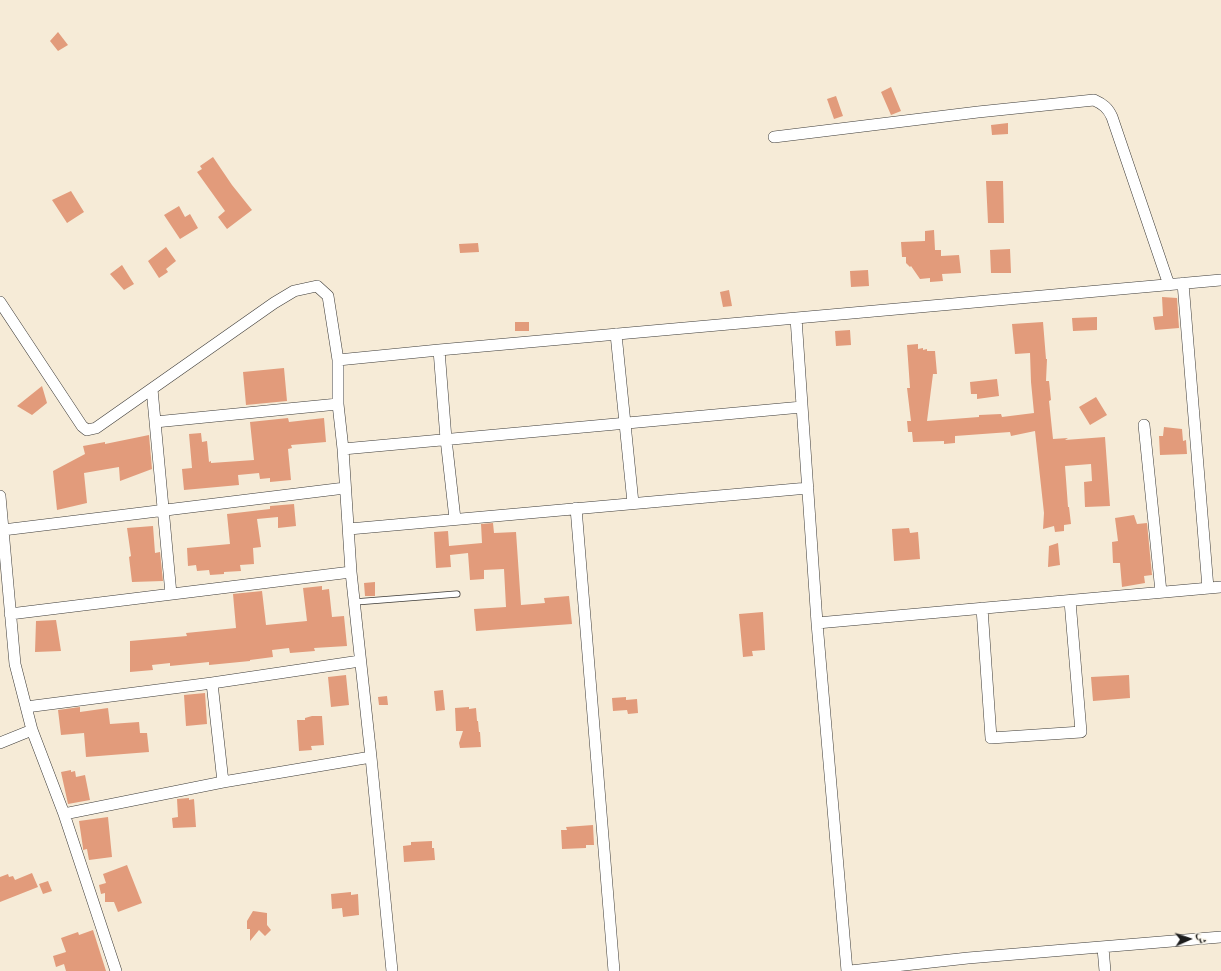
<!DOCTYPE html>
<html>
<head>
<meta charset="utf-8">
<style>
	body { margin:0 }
	#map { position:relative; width:1221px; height:971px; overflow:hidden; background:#f6ebd7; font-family:"Sorts Mill Goudy",Amiri,serif }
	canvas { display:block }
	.north { position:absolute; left:1169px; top:919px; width:40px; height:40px; -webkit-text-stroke:3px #fbf7ec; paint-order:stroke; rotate:87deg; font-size:11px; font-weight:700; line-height:16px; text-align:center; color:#1c1c1c }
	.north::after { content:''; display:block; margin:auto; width:14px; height:18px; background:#1c1c1c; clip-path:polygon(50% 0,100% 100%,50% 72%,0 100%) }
</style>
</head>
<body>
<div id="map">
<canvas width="1221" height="971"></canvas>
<div class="north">ش</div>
</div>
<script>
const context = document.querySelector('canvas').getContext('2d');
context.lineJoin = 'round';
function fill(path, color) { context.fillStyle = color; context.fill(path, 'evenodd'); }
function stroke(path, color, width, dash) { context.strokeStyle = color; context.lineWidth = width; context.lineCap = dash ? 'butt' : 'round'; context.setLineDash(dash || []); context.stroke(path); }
fill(new Path2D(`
	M58 32 68 45 58 51 50 41Z
	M891 87 901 111 891 115 881 92Z
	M836 96 843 116 834 119 827 99Z
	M1008 123V134L992 135 991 125Z
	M213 157 232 185 252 210 227 229 218 217 225 211 197 172 202 169 200 166Z
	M986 181H1003L1004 223H988Z
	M71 191 84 212 67 223 52 200Z
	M179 206 185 217 190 214 198 228 180 239 164 215Z
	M934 230 935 250H941V256L959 255 961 273 942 274 943 281 930 282V278L920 279 911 266 910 267 906 263V257H902L901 242 925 241V231Z
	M478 243 479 252 460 253 459 244Z
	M166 247 176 261 166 269 168 272 159 278 148 261Z
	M1010 249 1011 273H991L990 250Z
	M122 265 134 284 124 290 110 274Z
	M868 270 869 286 851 287 850 271Z
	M729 290 732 306 723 307 720 292Z
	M1162 297 1177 298 1179 328 1155 330 1153 317 1163 316Z
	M1097 317V330L1073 331 1072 318Z
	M515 322H529V331H515Z
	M1043 322 1046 359H1047L1046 381H1049L1051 400 1049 401 1053 439 1068 438 1065 440 1105 437 1110 506 1085 507 1084 482 1092 481 1091 464 1065 466 1068 507H1069L1071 524 1064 525V531L1055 532 1054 526 1043 529 1044 513 1035 431 1011 436 1010 432 955 436V443L944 444V441L913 442 912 432H908L907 421H911L907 388H910L907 345 918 344V349L923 348V350L927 349V351H935L937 374H933L927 421 979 417V415L1001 414 1002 417 1034 413 1031 382 1030 353 1015 354 1012 324Z
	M850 330 851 345 836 346 835 331Z
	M284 368 287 401 246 405 243 372Z
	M997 379 999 396 977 399V394H971L970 382Z
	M42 386 47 403 32 415 17 406Z
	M1096 397 1107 415 1090 425 1079 407Z
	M288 418 289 422 324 418 326 442 291 445 292 448 288 449 291 480 270 482V478L260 479 259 473 238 475 239 485 184 490 182 469 192 468 189 434 201 433 202 442 207 441 209 462 211 461V463L254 460 250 422Z
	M1164 427 1182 429 1183 441 1186 440 1187 454 1160 455 1159 436H1163Z
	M149 435 152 469 120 481 119 467 84 473 87 503 57 510 53 471 85 454 83 446 105 442V444Z
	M294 504 296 526 278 528V517L257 519 261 547 253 548 254 564 240 565 241 571 224 572V574L210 575 209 570 197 571 196 565 188 566 187 548 230 544 227 514 270 509V506Z
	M1134 515 1137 524 1147 523 1152 575 1144 576 1145 583 1122 587 1120 563H1113L1112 542 1118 541 1115 518Z
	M493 523 494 533 516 532 521 605 545 603 544 598 569 596 572 624 476 631 474 609 506 607 504 569 484 570V579L470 580 468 553 450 555 451 567 436 568 434 532 448 531 449 546 482 543 481 524Z
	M153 526 155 553 160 552 163 581 132 582 129 557 131 556 127 528Z
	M909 528 910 533 918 532 920 559 894 561 892 529Z
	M1058 543 1060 565 1048 567 1049 546Z
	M375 582V596H365L364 583Z
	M322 586V590L329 589 332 617 344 616 347 646 314 648 315 651 290 653 289 648 272 650 273 657 250 660V661L209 665V662L170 666V663L152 665 153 670 130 672V641L187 636 186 633 236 628 233 594 262 591 266 625 307 621 303 588Z
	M763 612 765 650 752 651 753 656 743 657 739 614Z
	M56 620 61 651 35 652 36 621Z
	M346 675 349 705 331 707 328 677Z
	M1129 675 1130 698 1093 701 1091 677Z
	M443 690 445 710 436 711 434 691Z
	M205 693 207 724 186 726 184 695Z
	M387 696 388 705H379L378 697Z
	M626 697V700L637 699 638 713 628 714 627 710 613 711 612 698Z
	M80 707V712L108 708 110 724 139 722 140 733H147L149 752 86 757 84 733 61 735 58 710Z
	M469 707V709L476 708 477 721H478L479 732H480L481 747 460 748 459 743 463 731H456L455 708Z
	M312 716H322L324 745 311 746 312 750 299 751 297 720H305V718Z
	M71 770V772L75 771 76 777 85 775 90 800 68 804 61 772Z
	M189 798V800L194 799 196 827 173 828 172 818 178 817 177 799Z
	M108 817 112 857 89 860 87 849 83 850V848L79 821Z
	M593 825 594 845H586V848L562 849 561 830H567L566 827Z
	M432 841V848H434L435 860 404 862 403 846 411 845V842Z
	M127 865 142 903 118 912 114 902H105V893L101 894 99 885 106 883 103 874Z
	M32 873 38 887 0 902V877L8 874 9 877 13 876 15 880Z
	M48 881 52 891 43 894 39 884Z
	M351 892V895L358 894 359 915 343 917 342 908 332 909 331 894Z
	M253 911 267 913V925L271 930 265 936 259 930 250 941V929H247V921Z
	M93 930 106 971H66L64 964 56 967 53 956 66 952 61 938 78 932 79 935Z`), '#e29b7b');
const service = new Path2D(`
	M355 602 457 594`);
const minor = new Path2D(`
	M774 137 978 112 1094 100C1103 104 1108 108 1112 117L1169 285
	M1183 283 1208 588
	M0 302 82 426 87 430 96 428 274 303 294 291 317 286 328 296 338 360V404L343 449 351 572 371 757
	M796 318 817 623 847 971
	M616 334 633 503
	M439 350 446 439 455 519
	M338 360 439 350 1221 280
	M152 389 171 594
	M155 422 338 404
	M1144 425 1161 592
	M343 449 802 407
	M0 496 15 664 32 730 64 814 116 971
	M576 508 614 971
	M349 529 808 488
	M3 530 345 488
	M982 608 991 738 1081 732 1070 601
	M10 614 351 572
	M817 623 1221 587
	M360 661 212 683 223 782 371 757 392 971
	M26 707 212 683
	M0 743 32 730
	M64 814 223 782
	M1103 948 1105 971
	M850 971 968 958 1221 937`);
stroke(service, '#3d3b38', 7);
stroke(minor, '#3d3b38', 12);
stroke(service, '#fff', 5.5);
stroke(minor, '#fff', 11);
</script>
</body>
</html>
